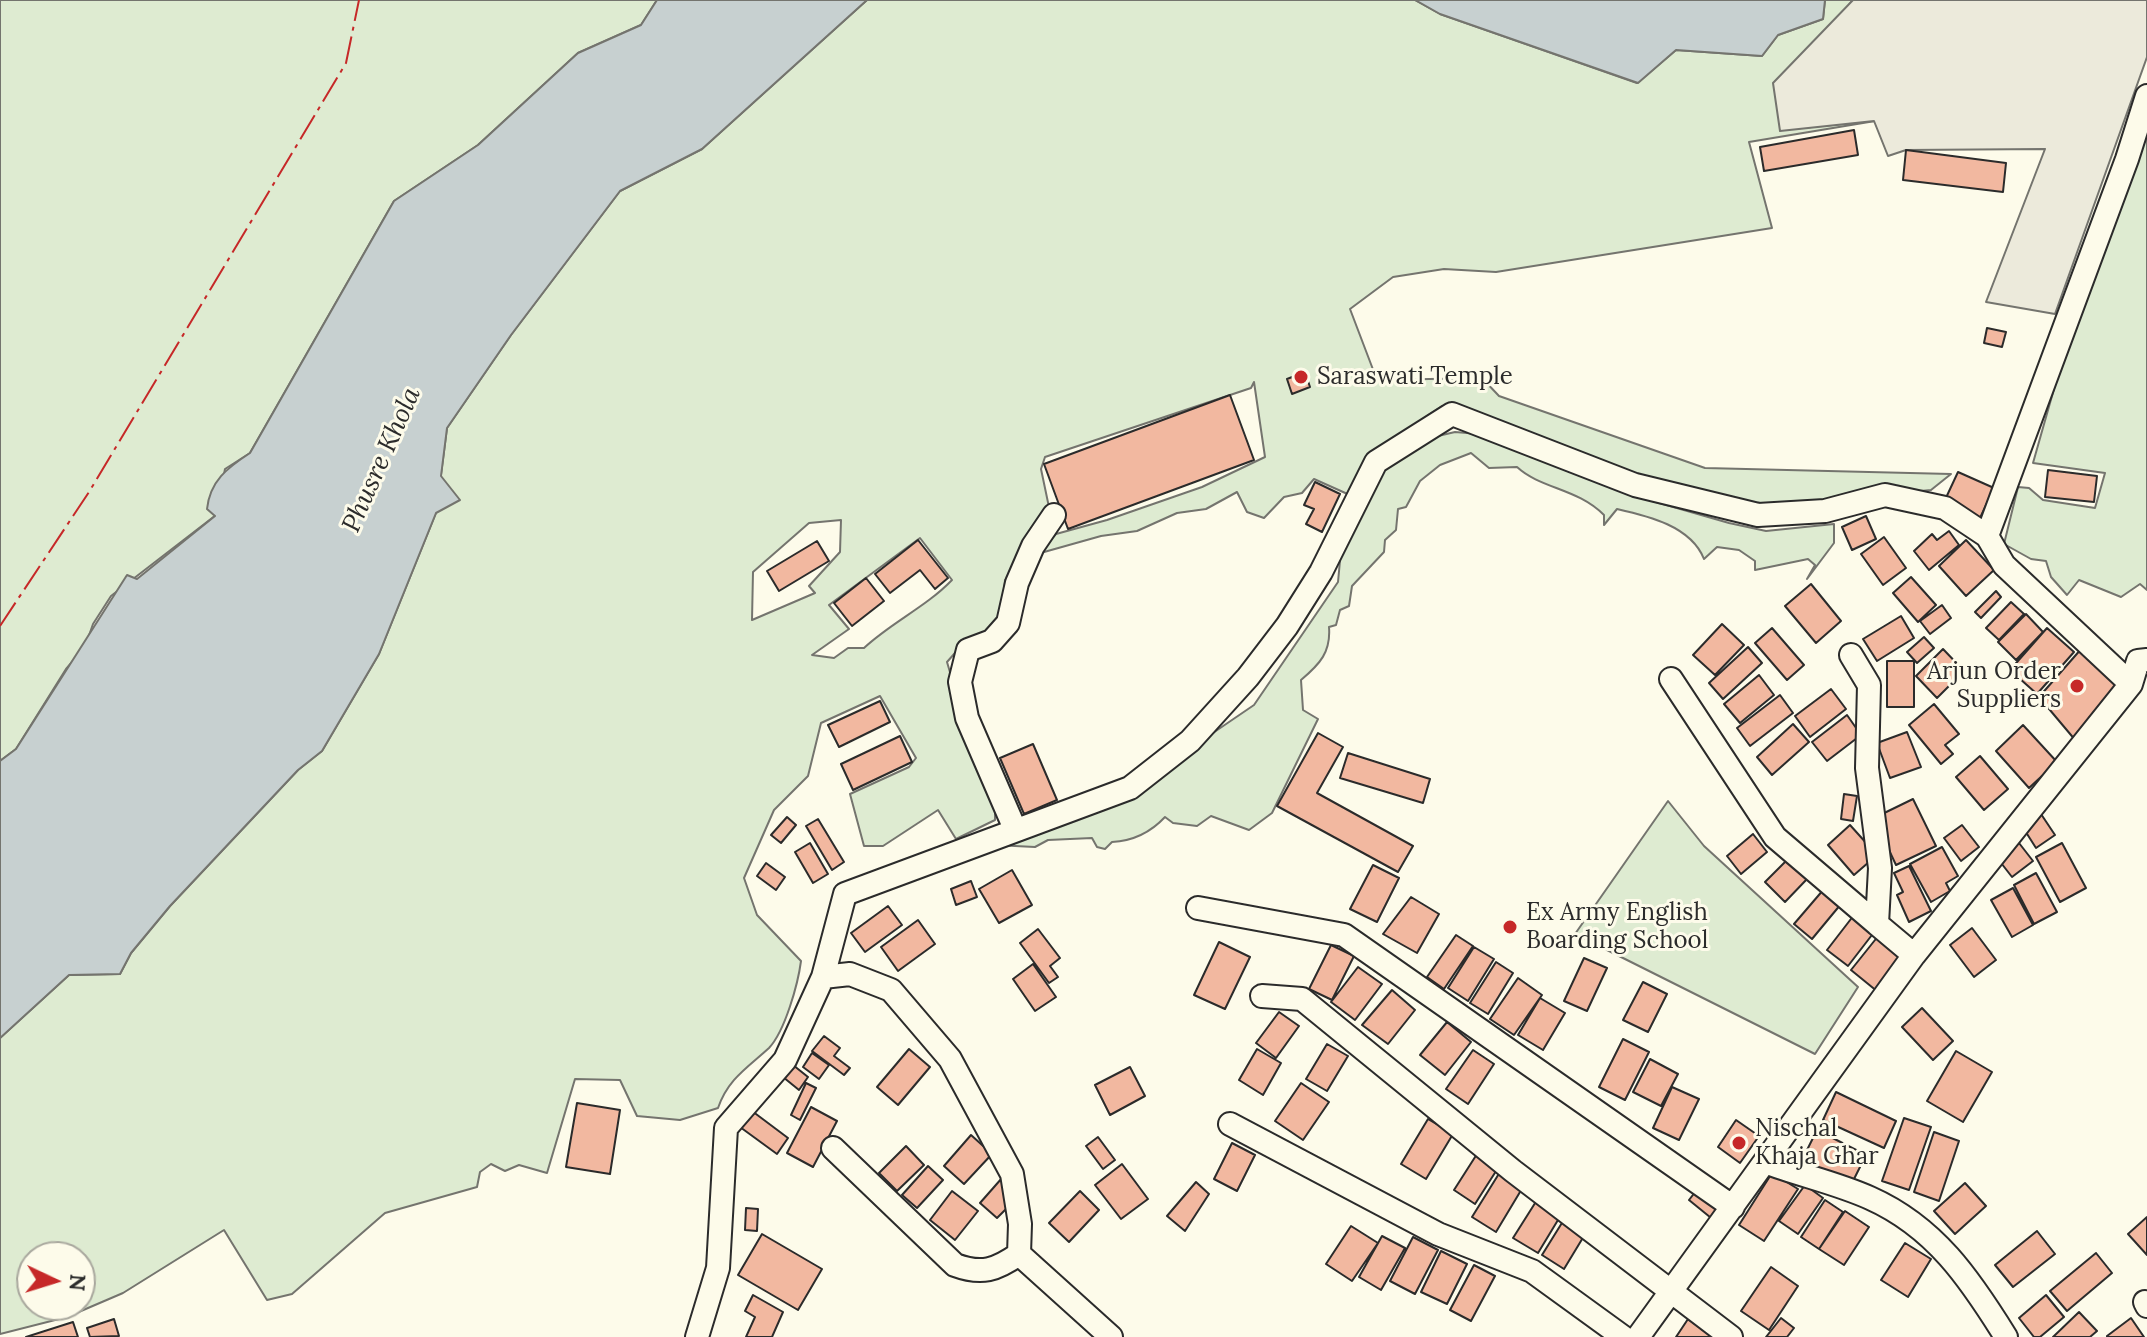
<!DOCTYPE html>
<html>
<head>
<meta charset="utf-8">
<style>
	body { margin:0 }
	#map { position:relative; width:2147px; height:1337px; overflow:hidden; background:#fdfbea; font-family:Lora,serif }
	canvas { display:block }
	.north { position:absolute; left:16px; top:1241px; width:80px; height:80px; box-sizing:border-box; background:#fdfbea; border:2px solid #a9a89e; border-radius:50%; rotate:94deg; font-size:22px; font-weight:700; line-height:32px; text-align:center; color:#2b2b2b }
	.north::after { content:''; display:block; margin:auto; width:28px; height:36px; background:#c62828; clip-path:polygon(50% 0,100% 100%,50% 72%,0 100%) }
</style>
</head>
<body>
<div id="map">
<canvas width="2147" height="1337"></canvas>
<div class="north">N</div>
</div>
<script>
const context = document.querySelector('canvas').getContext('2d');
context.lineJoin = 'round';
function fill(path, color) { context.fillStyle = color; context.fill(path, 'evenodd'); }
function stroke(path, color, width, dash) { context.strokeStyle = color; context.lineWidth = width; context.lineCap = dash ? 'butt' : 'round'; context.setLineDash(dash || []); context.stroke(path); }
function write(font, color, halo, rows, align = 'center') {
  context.font = font + ' Lora,serif'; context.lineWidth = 6; context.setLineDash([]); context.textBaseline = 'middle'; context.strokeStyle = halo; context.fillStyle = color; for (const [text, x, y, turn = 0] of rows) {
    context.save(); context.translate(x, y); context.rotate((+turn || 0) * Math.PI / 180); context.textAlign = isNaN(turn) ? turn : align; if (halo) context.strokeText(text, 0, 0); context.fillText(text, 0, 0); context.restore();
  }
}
const green = new Path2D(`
	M0 0H657L641 25 578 53 478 145 394 201 250 453 225 469 216 515 111 596 93 624 85 647 66 669 16 749 0 761Z
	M867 0H1415L1440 14 1637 83 1676 50 1762 56 1778 35 1823 19 1825 0H1853L1827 31 1780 130 1875 121 1749 142 1772 228 1496 272 1444 269 1393 277 1350 309 1377 380 1482 378 1499 396 1705 468 1951 474 1931 490 1753 507 1650 484 1463 411 1442 406C1404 430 1376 457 1352 496L1314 479 1302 493 1284 497 1264 518 1247 512 1237 492 1206 509 1177 513 1137 531 1101 536 1037 554 1056 534 1107 520 1202 487 1265 457 1254 382 1251 388 1045 457 1041 469 1050 512 1017 571 1005 580 1001 622 987 639 962 645 947 662 967 730 995 804V820L956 839 938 810 883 846H864L850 794 909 767 916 758 880 696 821 723 808 776 774 810 744 878 757 915 801 961C798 984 785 1031 769 1048 747 1068 728 1079 718 1108L680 1120 637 1116 620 1080 575 1079 547 1173 519 1165 505 1171 491 1164 480 1172 477 1187 385 1213 292 1294 267 1300 224 1230 123 1293 67 1317 0 1334V1038L69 975 120 974 131 953 170 906 298 770 322 751 379 654 436 513 447 428 511 335 620 191 702 149ZM841 520 840 552 809 586 815 593 752 620 753 572 809 523ZM920 538 952 580C926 607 892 622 864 648H848L834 658 812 655 849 629 829 605ZM32 1257H80V1305H32Z
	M2147 131V590L2140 584 2121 597 2079 580 2067 595 2051 577 2046 561 2031 559 2004 544 2018 487 2029 488 2043 500 2095 508 2105 473 2033 463 2065 350Z
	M1455 432 1491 435 1635 496 1729 523 1766 531 1834 524V543L1807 579 1815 565 1808 559 1755 570V561L1739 550 1717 547 1704 559C1691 526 1648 516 1617 509L1604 525V515C1577 488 1541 489 1517 467L1489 468 1471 453 1440 465 1420 481 1406 507 1398 509 1396 530 1385 540 1384 552 1352 586 1349 606 1340 610 1336 625 1329 627C1331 652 1320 664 1301 680L1303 710 1318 719 1272 813 1249 830 1211 816 1197 826 1173 823 1165 817C1151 832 1132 841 1112 842L1105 849 1097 847 1092 838 1048 840 1035 847 995 845 1207 737 1254 705 1338 582 1341 550 1374 479 1400 453 1421 440Z
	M1668 801 1704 846 1858 987 1815 1054 1575 934Z`);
fill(green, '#deebd1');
stroke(green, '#74746e', 2);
const parking = new Path2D(`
	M1853 0H2147V57L2055 314 1986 302 2045 149 1906 150 1888 156 1874 121 1780 131 1773 83Z`);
fill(parking, '#eceadb');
stroke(parking, '#74746e', 2);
const water = new Path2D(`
	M657 0H867L702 149 620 191 511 335 447 428 441 476 460 500 436 513 379 654 322 751 298 770 170 906 131 953 120 974 69 975 0 1038V761L16 749 127 575 137 579 215 516 207 509C210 481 227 468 250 453L394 201 478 145 578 53 641 25Z
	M1415 0H1825L1823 19 1778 35 1762 56 1676 50 1638 83 1440 14Z`);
fill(water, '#c7d0d0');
stroke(water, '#74746e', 2);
const building = new Path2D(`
	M1854 130 1858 155 1764 171 1760 147Z
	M1906 150 2006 163 2003 192 1903 180Z
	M1987 328 2006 332 2002 347 1984 343Z
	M1305 372 1310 387 1292 394 1287 379Z
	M1230 395 1254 460 1068 529 1044 464Z
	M2048 470 2097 476 2094 502 2045 497Z
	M1958 472 1994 488 1980 518 1944 502Z
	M1315 482 1340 494 1322 532 1306 524 1314 509 1304 505Z
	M1866 516 1876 539 1852 550 1842 527Z
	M1949 531 1959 545 1929 570 1914 551 1932 534 1937 540Z
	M1884 537 1906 568 1883 585 1861 554Z
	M918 540 948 578 935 589 920 570 890 593 875 574Z
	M1966 540 1994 570 1966 596 1939 566Z
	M817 541 829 561 779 591 767 571Z
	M1911 577 1936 605 1918 622 1893 593Z
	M866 578 884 601 852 626 834 603Z
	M1811 584 1841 621 1816 643 1785 606Z
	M1996 591 2001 597 1981 618 1975 612Z
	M2011 602 2024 614 1999 640 1986 628Z
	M1942 605 1951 618 1930 634 1920 621Z
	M2026 614 2043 632 2016 660 1998 642Z
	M1901 616 1914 638 1877 661 1863 639Z
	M1722 624 1744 645 1715 675 1693 655Z
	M1772 628 1804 665 1787 680 1755 643Z
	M2047 628 2074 652 2037 694 2010 670Z
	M1924 637 1934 648 1917 663 1907 652Z
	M1748 647 1762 663 1723 699 1709 683Z
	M2082 648 2122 692 2076 741 2039 697Z
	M1943 649 1964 671 1937 698 1916 676Z
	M1887 661H1914V707H1887Z
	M1759 675 1774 695 1740 723 1724 704Z
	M1831 689 1846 709 1810 737 1795 716Z
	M1780 695 1793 713 1750 746 1737 728Z
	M880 701 890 722 839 747 828 725Z
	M1934 704 1959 734 1945 745 1953 754 1941 764 1909 725Z
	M1847 715 1861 735 1827 761 1812 742Z
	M1793 724 1809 742 1772 775 1757 757Z
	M2023 725 2057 762 2029 788 1996 751Z
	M1907 732 1921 767 1890 778 1877 743Z
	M1318 733 1343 747 1317 793 1413 846 1398 872 1277 806Z
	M900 736 912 762 853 790 841 764Z
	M1033 744 1057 800 1024 814 1000 758Z
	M1348 753 1430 779 1423 803 1340 778Z
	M1980 756 2008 789 1984 810 1956 777Z
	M1844 794 1857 796 1853 821 1841 819Z
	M1913 799 1936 846 1896 865 1874 818Z
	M2041 814 2055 835 2036 848 2022 826Z
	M787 817 796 825 781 843 771 835Z
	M818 819 844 862 832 870 806 826Z
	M1850 825 1877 855 1854 875 1828 845Z
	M1962 825 1979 847 1961 861 1944 838Z
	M1753 834 1767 852 1741 874 1727 856Z
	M810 843 828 874 813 883 795 852Z
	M2019 843 2033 861 2012 877 1998 859Z
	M2062 843 2086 888 2060 902 2036 857Z
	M1942 847 1958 876 1946 883 1950 891 1931 902 1910 864Z
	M1787 860 1807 879 1785 902 1765 882Z
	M766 863 785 877 776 890 757 876Z
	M1373 865 1399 878 1377 922 1350 909Z
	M1909 866 1931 911 1909 922 1897 895 1903 892 1894 873Z
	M1012 870 1032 905 999 923 979 889Z
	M2036 873 2057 912 2034 924 2014 885Z
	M971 881 977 897 956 905 951 889Z
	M2013 888 2033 925 2012 937 1991 900Z
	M1824 889 1841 904 1812 939 1794 924Z
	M1411 897 1439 914 1417 953 1383 934Z
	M888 906 902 925 865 952 851 933Z
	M1854 915 1875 931 1848 966 1827 950Z
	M918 920 935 944 898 971 881 947Z
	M1972 928 1996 960 1974 977 1950 945Z
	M1038 929 1060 958 1050 966 1058 977 1049 983 1020 943Z
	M1456 935 1473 946 1444 989 1427 977Z
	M1879 935 1906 957 1878 992 1851 970Z
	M1219 942 1250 957 1225 1009 1194 995Z
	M1331 945 1354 956 1332 1000 1309 989Z
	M1474 947 1494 959 1468 1001 1448 988Z
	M1584 958 1607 968 1587 1011 1564 1001Z
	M1496 962 1513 973 1488 1014 1470 1003Z
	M1033 964 1056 997 1035 1011 1013 979Z
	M1358 967 1382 984 1355 1020 1331 1002Z
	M1518 978 1542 995 1514 1035 1490 1019Z
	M1643 982 1667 994 1648 1032 1623 1020Z
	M1392 990 1415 1010 1388 1044 1362 1025Z
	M1540 998 1565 1013 1543 1050 1518 1035Z
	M1922 1008 1953 1041 1933 1060 1902 1027Z
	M1279 1012 1299 1026 1276 1058 1256 1043Z
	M1447 1022 1471 1042 1445 1075 1420 1055Z
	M824 1036 840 1048 834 1056 850 1068 844 1075 812 1051Z
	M1623 1039 1649 1052 1625 1100 1599 1087Z
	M1327 1044 1348 1056 1327 1091 1306 1079Z
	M909 1049 930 1067 898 1105 877 1087Z
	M1257 1049 1281 1063 1263 1095 1239 1080Z
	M1473 1050 1494 1064 1468 1104 1446 1089Z
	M1956 1051 1992 1072 1963 1122 1927 1101Z
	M812 1053 829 1065 819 1079 803 1067Z
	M1650 1059 1678 1074 1661 1106 1633 1092Z
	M793 1065 808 1077 799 1090 783 1077Z
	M1130 1067 1145 1096 1110 1115 1095 1085Z
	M806 1083 816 1088 800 1120 791 1115Z
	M1301 1083 1329 1102 1303 1140 1275 1121Z
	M1672 1087 1699 1099 1679 1140 1653 1128Z
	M1836 1092 1896 1121 1884 1148 1823 1120Z
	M577 1103 620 1110 610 1174 566 1167Z
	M811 1107 837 1121 813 1167 787 1153Z
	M752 1111 788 1138 777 1154 740 1127Z
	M1904 1118 1931 1127 1909 1190 1882 1181Z
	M1428 1119 1453 1134 1426 1179 1401 1164Z
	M1736 1120 1759 1136 1740 1163 1718 1147Z
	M1817 1130 1866 1155 1851 1185 1802 1160Z
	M1934 1132 1959 1141 1939 1201 1914 1192Z
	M971 1135 992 1154 964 1184 944 1166Z
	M1098 1137 1115 1160 1103 1169 1086 1146Z
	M1232 1143 1255 1155 1237 1191 1214 1179Z
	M906 1146 924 1165 897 1191 879 1173Z
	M1477 1154 1498 1168 1475 1204 1454 1190Z
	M1122 1164 1148 1199 1121 1219 1095 1185Z
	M928 1166 943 1180 917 1208 902 1195Z
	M1500 1172 1523 1187 1496 1232 1472 1217Z
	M1772 1173 1798 1189 1764 1241 1739 1225Z
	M1002 1178 1013 1194 1005 1202 1009 1206 997 1218 980 1203Z
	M1196 1182 1209 1194 1185 1231 1167 1216Z
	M1965 1183 1986 1206 1955 1234 1934 1211Z
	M1805 1185 1823 1198 1798 1234 1779 1221Z
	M1699 1187 1726 1209 1716 1222 1689 1200Z
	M952 1191 978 1211 955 1240 930 1220Z
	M1080 1191 1099 1210 1069 1242 1049 1223Z
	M1537 1200 1561 1215 1538 1253 1513 1238Z
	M1825 1200 1843 1212 1819 1249 1801 1237Z
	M746 1208 758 1209 757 1231 745 1230Z
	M1845 1211 1869 1227 1844 1265 1819 1249Z
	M2147 1217V1255L2128 1234Z
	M1565 1218 1587 1231 1564 1269 1542 1255Z
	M1351 1226 1378 1243 1352 1281 1326 1264Z
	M2037 1231 2055 1254 2013 1287 1995 1265Z
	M762 1234 822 1269 798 1310 738 1275Z
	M1382 1236 1405 1248 1381 1290 1359 1277Z
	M1413 1237 1438 1250 1415 1294 1390 1281Z
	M1905 1243 1931 1259 1908 1297 1881 1280Z
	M1441 1251 1467 1264 1447 1304 1421 1292Z
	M2096 1253 2112 1273 2067 1311 2050 1291Z
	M1474 1265 1495 1276 1471 1321 1450 1310Z
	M1771 1267 1798 1286 1769 1330 1741 1311Z
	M753 1295 783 1312 772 1337H746L755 1317 745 1311Z
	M2046 1295 2064 1317 2040 1337H2034L2019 1318Z
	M2079 1312 2097 1331 2090 1337H2053Z
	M1781 1318 1794 1328 1787 1337H1766Z
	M2131 1318 2144 1337H2107V1336Z
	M114 1319 119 1336 90 1337 87 1328Z
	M1688 1319 1713 1337H1676Z
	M73 1322 78 1337H26Z`);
fill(building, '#f2b8a0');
stroke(building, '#2b2b2b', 2);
const street = new Path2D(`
	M1851 655 1869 685 1867 768 1880 868 1877 924 1914 955
	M1671 679 1775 837 1877 924
	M2131 684 2004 565 1987 536 2127 159 2147 96
	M1015 829 967 718 960 682 968 650 992 641 1008 623 1017 583 1033 546 1054 515
	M1198 908 1344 935 1733 1207
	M823 977 845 894 1130 788 1190 741 1248 677 1287 626 1321 572 1376 462 1452 414 1635 485 1758 515 1825 511 1885 495 1945 508 1987 536
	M1262 996 1302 999 1513 1171 1731 1337
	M1230 1124 1438 1234 1532 1271 1623 1337
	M833 1148 955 1265C982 1275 996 1270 1019 1254
	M1765 1162C1799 1175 1837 1183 1870 1198 1935 1227 1970 1279 2006 1337
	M2145 1302 2147 1306
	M697 1337 718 1268 726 1128 785 1060 823 977 850 974 891 990 950 1059 1012 1174 1020 1224 1019 1254 1111 1337
	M1638 1337 1914 955 2131 684 2138 661 2147 660`);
stroke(street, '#2b2b2b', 26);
stroke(street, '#fdfbea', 22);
stroke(new Path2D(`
	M0 626 89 492 346 63 359 0`), '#c62828', 2, [28, 6, 4, 6]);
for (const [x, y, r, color] of [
	[1301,377,8,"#c62828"],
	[2077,686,8,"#c62828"],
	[1510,927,8,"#c62828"],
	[1739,1143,8,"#c62828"]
]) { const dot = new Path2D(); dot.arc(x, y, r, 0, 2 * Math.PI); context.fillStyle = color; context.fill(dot); stroke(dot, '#fdfbea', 3); }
write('24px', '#2b2b2b', '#fdfbea', [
	["Saraswati Temple",1317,377],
	["Arjun Order",2061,672,"right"],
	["Suppliers",2061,700,"right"],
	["Ex Army English",1526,913],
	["Boarding School",1526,941],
	["Nischal",1755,1129],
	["Khaja Ghar",1755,1157]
], 'left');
write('italic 26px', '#2b2b2b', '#fdfbea', [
	["Phusre Khola",382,460,-66]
]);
</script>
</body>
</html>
